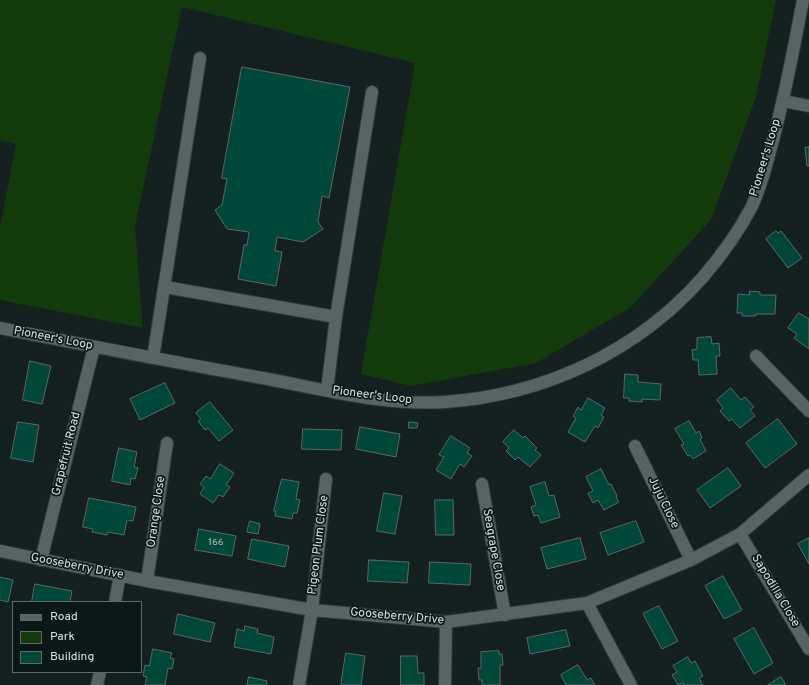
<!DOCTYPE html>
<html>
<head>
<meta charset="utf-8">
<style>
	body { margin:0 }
	#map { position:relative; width:809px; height:685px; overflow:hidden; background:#152021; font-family:Overpass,sans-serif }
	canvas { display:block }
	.legend { position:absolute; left:12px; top:601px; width:130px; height:72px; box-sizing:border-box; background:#0c1718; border:1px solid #5e6869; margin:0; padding:5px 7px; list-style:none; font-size:12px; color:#dae1e2 }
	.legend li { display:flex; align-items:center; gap:8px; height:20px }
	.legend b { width:20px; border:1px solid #5e6869 }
</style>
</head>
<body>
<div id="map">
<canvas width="809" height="685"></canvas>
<ul class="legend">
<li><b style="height:5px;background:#576466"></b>Road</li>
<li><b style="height:11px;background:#133b0b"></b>Park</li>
<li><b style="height:11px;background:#00483a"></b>Building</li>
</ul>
</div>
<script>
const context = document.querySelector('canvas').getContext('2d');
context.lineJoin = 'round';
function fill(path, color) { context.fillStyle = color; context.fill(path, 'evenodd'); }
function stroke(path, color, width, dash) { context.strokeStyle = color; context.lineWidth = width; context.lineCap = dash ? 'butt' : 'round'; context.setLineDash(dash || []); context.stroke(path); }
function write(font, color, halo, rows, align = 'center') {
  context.font = font + ' Overpass,sans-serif'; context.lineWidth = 3.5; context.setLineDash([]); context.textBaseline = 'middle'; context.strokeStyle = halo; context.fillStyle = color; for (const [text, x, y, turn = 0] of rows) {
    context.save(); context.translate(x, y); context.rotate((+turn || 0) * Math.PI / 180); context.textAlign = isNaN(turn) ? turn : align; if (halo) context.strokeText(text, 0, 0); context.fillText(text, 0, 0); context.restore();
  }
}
fill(new Path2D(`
	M0 0H776L756 97 711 220 630 308 536 363 411 386 361 374 415 63 182 7 135 226 143 328 0 300V228L16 144 0 141Z`), '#133b0b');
const building = new Path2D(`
	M242 67 350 87 329 198 322 196 318 222 323 229 303 242 277 237 275 251 282 252 276 286 238 279 244 245H247L249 232 227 229 215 210 222 205 227 179 222 178Z
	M809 147V166H807L805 148Z
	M776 231 778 233 781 231 802 258 788 268 766 239Z
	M750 291 760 292V295H776L775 314H756V316H742V313H737L738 294 749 295Z
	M799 313 809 319V349L794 338 797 334 788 328Z
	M711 337 712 344 719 343 720 356H716L717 374 699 375 698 360H693L692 350 697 349V338Z
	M30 361 51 366 42 404 23 400Z
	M625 374 638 375V382L661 384 660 400 642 399V402L629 401V398H624Z
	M165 383 175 403 140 420 130 399Z
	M731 388 741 400 745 397 754 407 750 410 755 416 740 428 732 419 729 421 720 411 723 408 717 400Z
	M588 398 605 408 601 415 604 417 598 428 595 426 585 442 568 432 576 418 573 416 578 407 581 410Z
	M210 402 233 430 219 441 208 428 205 430 198 421 201 419 196 413Z
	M778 419 797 444 765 468 746 443Z
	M689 421 696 433 699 431 702 438 700 439 706 451 693 459 690 455 688 456 681 445 684 444 675 429Z
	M18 422 39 425 33 462 11 458Z
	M409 422 418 423 417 428H409Z
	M360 427 400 434 396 457 356 449Z
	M303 429 342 430 341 450 302 449Z
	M514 430 523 438 525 436 537 448 535 450 541 455 530 467 518 457 515 460 506 451 509 448 503 442Z
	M451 436 470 448 467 453 472 456 464 467 460 464 451 479 436 470 444 457 439 455Z
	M119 448 137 452 134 467 138 468 135 479 131 478 130 485 112 481Z
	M220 464 234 473 226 485 230 487 223 497 219 495 213 503 200 494 204 487 200 484 206 476 210 479Z
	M728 468 741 486 710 508 697 490Z
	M601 469 609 485 611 484 617 496 616 497 619 502 604 510 598 500 593 503 588 493 593 491 586 477Z
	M282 479 299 482 296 499 300 500 297 513H293L292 519 275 516 276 511H274Z
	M545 482 549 496 554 495 560 517 541 523 538 515 534 516 531 507 536 505 530 487Z
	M384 493 402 496 395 534 377 531Z
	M89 498 136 507 133 521 127 520 124 535 108 532 107 535 92 532 93 529 83 527Z
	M435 500H453L454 535H436Z
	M250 521 260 524 258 534 247 532Z
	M636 521 644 542 608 555 600 533Z
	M199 529 236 536 232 556 195 550Z
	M580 538 586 559 547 569 541 548Z
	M809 538V564L798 544Z
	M252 539 289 546 285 567 248 559Z
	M369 560 409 562 407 583 368 581Z
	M430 562 471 564 470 585 429 583Z
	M723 576 742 610 724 619 705 586Z
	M0 577 13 580 8 602 0 600Z
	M35 584 72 591 70 602H32Z
	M659 606 678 641 662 649 643 614Z
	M178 614 215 623 210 642 174 634Z
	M245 626 258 629 257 633 274 637 271 654 234 647 237 629 244 631Z
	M754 628 773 663 754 674 734 639Z
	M566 630 570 646 530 654 527 638Z
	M153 649 172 653 170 658 174 659 172 669 168 668 165 685H145L147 677 143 676 145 665 149 666Z
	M499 651V654H502L503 665H500V685H482V680H479L478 668H481V652Z
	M346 653 365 656 361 685H341Z
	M401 656H417L418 673H424V685H401Z
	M688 657 691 663 695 661 703 676 699 678 703 685H684L683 683 678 685 672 675 677 672 673 666Z
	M578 665 587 680 591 678 595 685H566L561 675Z
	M249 677 267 681 266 685H247Z
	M781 677 786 685H768Z`);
fill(building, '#00483a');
stroke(building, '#5c6864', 1);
const minor = new Path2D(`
	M783 101 809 106
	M165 287 336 317
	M0 328C89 346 179 363 268 379 326 390 386 406 445 402 544 395 637 352 703 277 721 256 738 233 751 208 761 188 766 166 772 144 785 96 794 48 803 0
	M756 356 809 411
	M153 358 200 58
	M327 390 336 317 372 92
	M635 446 691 560
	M482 484 505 615
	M740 534 809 649
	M0 551 147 581 312 610 446 622 587 603 691 560 740 534 809 475
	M41 560 94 347
	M147 581 167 443
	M115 602 120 575
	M587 603 631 685
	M97 685 100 672
	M299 685 312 610 326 479
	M445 685 446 622`);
stroke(minor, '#32393a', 14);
stroke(minor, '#576466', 12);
write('10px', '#a4bbb8', null, [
	["166",216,543]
]);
write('12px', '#dae1e2', '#0c1718', [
	["Pioneer's Loop",766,158,-73],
	["Pioneer's Loop",53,339,11],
	["Pioneer's Loop",372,396,7],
	["Grapefruit Road",67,454,-76],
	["Juju Close",663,503,64],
	["Orange Close",157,512,-82],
	["Pigeon Plum Close",319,545,-83],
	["Seagrape Close",493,550,80],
	["Gooseberry Drive",77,567,11],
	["Sapodilla Close",775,591,59],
	["Gooseberry Drive",397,617,5]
]);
</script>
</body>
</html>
